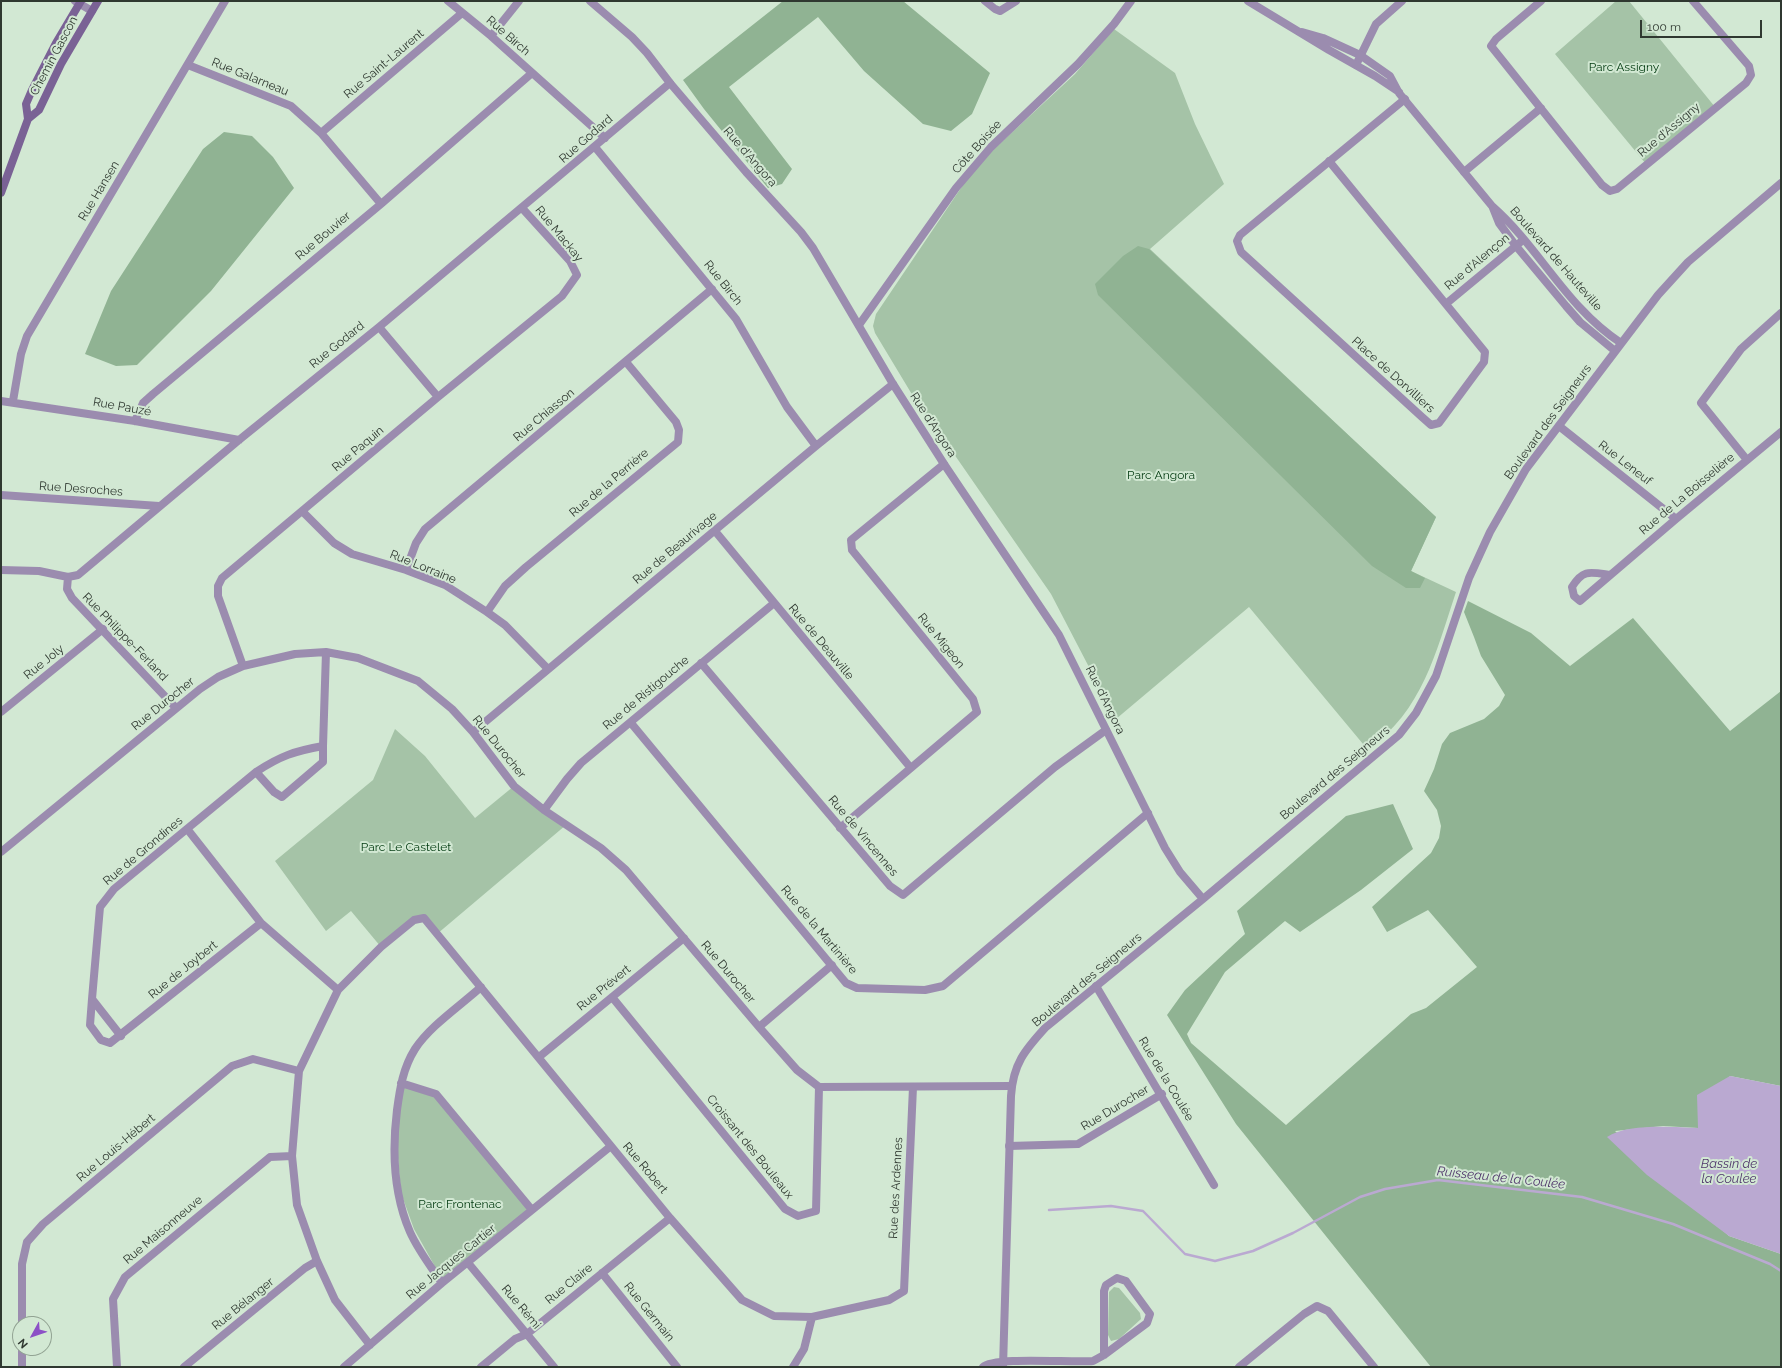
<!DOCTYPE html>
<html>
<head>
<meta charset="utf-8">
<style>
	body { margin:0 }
	#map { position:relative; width:1782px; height:1368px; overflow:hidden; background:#d2e8d3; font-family:Raleway,sans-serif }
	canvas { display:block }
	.frame { position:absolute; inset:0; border:2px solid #2f3830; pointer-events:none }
	.north { position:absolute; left:12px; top:1316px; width:40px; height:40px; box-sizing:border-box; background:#d2e8d3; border:1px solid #91a292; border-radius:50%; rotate:230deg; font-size:11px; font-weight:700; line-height:16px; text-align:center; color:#2f3830 }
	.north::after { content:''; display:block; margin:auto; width:14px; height:18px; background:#8c50c6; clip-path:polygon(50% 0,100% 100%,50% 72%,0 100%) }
	.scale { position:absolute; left:1640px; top:20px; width:122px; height:18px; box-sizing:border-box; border:2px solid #2f3830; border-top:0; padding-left:5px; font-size:12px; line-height:14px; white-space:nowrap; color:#2f3830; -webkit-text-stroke:3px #d2e8d3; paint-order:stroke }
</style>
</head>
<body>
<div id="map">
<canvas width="1782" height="1368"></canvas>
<div class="frame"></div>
<div class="north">N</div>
<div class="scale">100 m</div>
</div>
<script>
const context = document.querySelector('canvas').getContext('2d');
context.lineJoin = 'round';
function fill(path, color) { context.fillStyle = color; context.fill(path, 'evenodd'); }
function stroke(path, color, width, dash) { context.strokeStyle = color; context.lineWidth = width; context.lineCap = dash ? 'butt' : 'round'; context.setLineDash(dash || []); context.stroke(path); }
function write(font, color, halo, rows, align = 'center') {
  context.font = font + ' Raleway,sans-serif'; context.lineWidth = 4; context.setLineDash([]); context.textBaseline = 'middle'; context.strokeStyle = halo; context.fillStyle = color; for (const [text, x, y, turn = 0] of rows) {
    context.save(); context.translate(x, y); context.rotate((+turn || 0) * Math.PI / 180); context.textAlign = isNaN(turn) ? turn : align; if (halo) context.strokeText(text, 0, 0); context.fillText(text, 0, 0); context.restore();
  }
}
fill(new Path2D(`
	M1616 1H1629L1715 107 1646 164 1555 54Z
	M1114 29 1175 73 1195 124 1224 184 1150 249 1436 517 1411 571 1456 592C1435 655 1423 709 1368 750L1249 607 1116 719 1051 594 954 454 928 421 875 333 873 326 876 314 965 182 992 151 1075 74Z
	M395 729 425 756 475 818 514 786 566 825 437 934 424 918 381 947 351 911 326 931 275 861 373 780Z
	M403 1086 436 1094 532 1210 442 1283 433 1263 414 1229 401 1193 396 1134Z
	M1114 1287 1119 1288 1140 1313 1141 1319 1119 1339 1111 1341 1108 1335 1109 1292Z`), '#a5c3a7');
fill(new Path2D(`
	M783 1H903L990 73 972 114 951 131 923 124 864 71 818 17 729 87 792 169 782 184 768 188 704 109 683 80Z
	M224 132 252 136 273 157 294 188 211 291 137 365 116 366 85 354 111 291 203 149Z
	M1138 246 1149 249 1436 517 1411 571 1425 578 1420 588H1406L1372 566 1098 295 1095 284 1123 256Z
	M1468 601 1531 633 1570 666 1633 618 1730 731 1781 691V1086L1730 1076 1698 1128 1663 1126 1615 1131 1729 1236 1781 1254V1367H1431L1236 1124 1167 1015 1185 990 1245 934 1237 911 1346 816 1393 804 1413 849 1361 890 1300 932 1285 921 1225 972 1187 1034 1191 1043 1286 1125 1411 1014 1426 1008 1477 967 1428 910 1387 932 1372 907 1431 853 1439 838 1441 826 1437 810 1424 791 1434 769 1442 744 1450 733 1484 719 1499 706 1505 695 1481 656 1474 637 1464 612Z`), '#90b393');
fill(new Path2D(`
	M1730 1076 1781 1086V1254L1729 1236 1647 1175 1607 1137C1627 1123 1674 1127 1698 1128L1697 1095Z`), '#baa9d1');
stroke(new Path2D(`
	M1049 1210 1111 1206 1143 1211 1185 1254 1215 1261 1253 1251 1293 1233 1360 1197 1385 1189 1438 1180 1582 1197 1673 1224 1770 1264 1781 1271`), '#baa9d1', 2.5);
stroke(new Path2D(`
	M75 1 92 11
	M448 1 491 36 605 138
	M985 1 995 9 1000 11 1016 1
	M1541 1 1496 39 1491 46 1602 185 1610 191 1617 189 1746 83 1751 75 1749 66 1693 1
	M491 36 519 1
	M188 65 291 106 321 133 381 204
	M1356 65 1376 24 1402 1
	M321 133 462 13
	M595 147 736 319 787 407 816 446
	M1329 161 1485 352 1484 362 1439 423 1431 425 1422 417 1241 252 1237 241 1240 235 1405 99
	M1464 172 1541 108
	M1447 303 1523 240
	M859 325 956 188 991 147 1078 64 1114 24 1131 1
	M379 327 438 397
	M1 401 135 421 239 440
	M13 401 21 354 27 336 225 1
	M135 421 143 403 153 394 381 204 532 73
	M1559 426 1676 519
	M1747 460 1701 403 1741 349 1781 313
	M1 495 159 506
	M303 512 334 543 352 554 406 570 445 585 487 612 505 625 548 669
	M715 531 910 767
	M1 570 39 571 68 577 78 575 239 440 379 327 670 83
	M406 570 416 543 425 529 712 289
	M1610 575C1590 572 1583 569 1572 587L1574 596 1580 601 1676 519 1781 432
	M68 577 67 589 72 598 176 708
	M487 612 505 586 526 567 678 442 679 430 676 422 626 362
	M701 663 890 886 903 895 1055 767 1106 730
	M243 666 218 596V586L222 578 438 397 562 296 577 275 570 261 522 208
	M1 712 103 629
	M631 723 846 983 857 988 925 990 943 986 1148 813
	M473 732 816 446 893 384
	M256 772 274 792 282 797 323 762V746
	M544 810 567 779 581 763 773 604
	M840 828 977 712 973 699 852 550 851 540 944 464
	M188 830 261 923 338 990
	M1 852 200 689 218 677 243 666 295 654 326 652 358 658 418 681 452 709 473 732 514 786 544 810 601 848 626 870 759 1027 797 1070 819 1087 1011 1086
	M1096 986 1214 1185
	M612 997 785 1209 798 1216 816 1211 819 1087
	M92 999 90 1025 101 1040 110 1043 261 923
	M759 1027 832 965
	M121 1036 92 999 100 907 114 889 256 772C280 756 295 751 323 746L326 652
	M539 1057 684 938
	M401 1083 436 1094 532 1210
	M1009 1146 1078 1144 1162 1094
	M469 1264 554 1367
	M602 1273 677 1367
	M442 1283C431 1267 418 1250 410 1232 393 1193 392 1151 397 1110 400 1088 403 1068 415 1049 430 1026 460 1006 481 987
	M22 1324V1264L27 1242 43 1224 232 1066 253 1059 299 1071
	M370 1345 335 1300 317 1261 297 1205 292 1156 299 1071 338 990 381 947 414 920 424 918 670 1218 742 1300 774 1316 812 1317 889 1300 904 1291 913 1087
	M22 1348V1367
	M117 1367 113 1299 125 1277 270 1157 292 1156
	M184 1367 305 1268 317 1261
	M344 1367 442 1283 611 1146
	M481 1367 515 1339 527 1334 670 1218
	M793 1367 804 1349 812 1317
	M983 1367C994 1356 1073 1363 1093 1361L1104 1355 1147 1323 1150 1314 1126 1281 1117 1278 1106 1285 1104 1291V1355
	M1239 1367 1304 1314 1317 1306 1328 1311 1374 1367`), '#9b8caf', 8);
stroke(new Path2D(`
	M590 1 632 37 647 53 670 83 746 172 801 232 813 248 893 384 944 464 1059 635 1165 848 1180 872 1203 899
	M1248 1 1329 50 1375 76 1399 92
	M1302 32 1323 38 1360 55 1390 76 1399 93 1492 206C1540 248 1565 306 1621 343
	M1493 208 1499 223 1516 246 1566 306 1580 322 1615 351
	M1003 1367 1011 1096C1013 1064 1025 1050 1045 1028L1203 899 1399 735 1416 713 1436 676 1469 578 1490 532 1526 469 1658 295 1688 262 1781 183`), '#9b8caf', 8);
stroke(new Path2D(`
	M28 119 26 104 32 90 56 43 81 1
	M1 193 28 119 39 110 61 64 98 1`), '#7a6295', 8);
write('12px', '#2f3830', '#d2e8d3', [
	["Rue Birch",508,36,41],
	["Chemin Gascon",54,56,-62],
	["Rue Saint-Laurent",384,64,-40],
	["Rue Galarneau",250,77,22],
	["Rue d'Assigny",1669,130,-40],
	["Rue Godard",586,139,-41],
	["Côte Boisée",977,147,-48],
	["Rue d'Angora",750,157,49],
	["Rue Hansen",99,191,-59],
	["Rue Mackay",559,234,51],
	["Rue Bouvier",323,236,-40],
	["Boulevard de Hauteville",1556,259,49],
	["Rue d'Alençon",1477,262,-40],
	["Rue Birch",723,283,51],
	["Rue Godard",337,345,-39],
	["Place de Dorvilliers",1393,375,42],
	["Rue Pauzé",122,407,10],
	["Rue Chiasson",544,415,-40],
	["Boulevard des Seigneurs",1548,422,-54],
	["Rue d'Angora",933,425,57],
	["Rue Paquin",358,449,-40],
	["Rue Leneuf",1625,463,38],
	["Rue de la Perrière",609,483,-40],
	["Rue Desroches",81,489,4],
	["Rue de La Boisselière",1687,494,-40],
	["Rue de Beaurivage",675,548,-40],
	["Rue Lorraine",423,567,22],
	["Rue Philippe-Ferland",125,637,46],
	["Rue Migeon",941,641,51],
	["Rue de Deauville",821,642,50],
	["Rue Joly",44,662,-39],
	["Rue de Ristigouche",646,693,-40],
	["Rue d'Angora",1105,700,64],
	["Rue Durocher",163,704,-39],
	["Rue Durocher",499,747,51],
	["Boulevard des Seigneurs",1335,773,-40],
	["Rue de Vincennes",863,836,50],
	["Rue de Grondines",143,851,-40],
	["Rue de la Martinière",819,930,50],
	["Rue de Joybert",183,970,-39],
	["Rue Durocher",728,972,50],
	["Boulevard des Seigneurs",1087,980,-40],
	["Rue Prévert",604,988,-39],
	["Rue de la Coulée",1166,1079,59],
	["Rue Durocher",1115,1108,-31],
	["Croissant des Bouleaux",750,1147,51],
	["Rue Louis-Hébert",116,1148,-40],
	["Rue Robert",645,1168,50],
	["Rue des Ardennes",896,1188,-87],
	["Rue Maisonneuve",163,1230,-40],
	["Rue Jacques Cartier",451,1262,-39],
	["Rue Claire",569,1284,-39],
	["Rue Bélanger",243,1304,-39],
	["Rue Rémi",521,1307,50],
	["Rue Germain",649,1312,51]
]);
write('12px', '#00390f', '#d2e8d3', [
	["Parc Assigny",1624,67],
	["Parc Angora",1161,475],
	["Parc Le Castelet",406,847],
	["Parc Frontenac",460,1204]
]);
write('italic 13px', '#50376c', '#d2e8d3', [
	["Bassin de",1729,1164],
	["la Coulée",1729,1179],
	["Ruisseau de la Coulée",1501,1178,6]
]);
</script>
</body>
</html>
